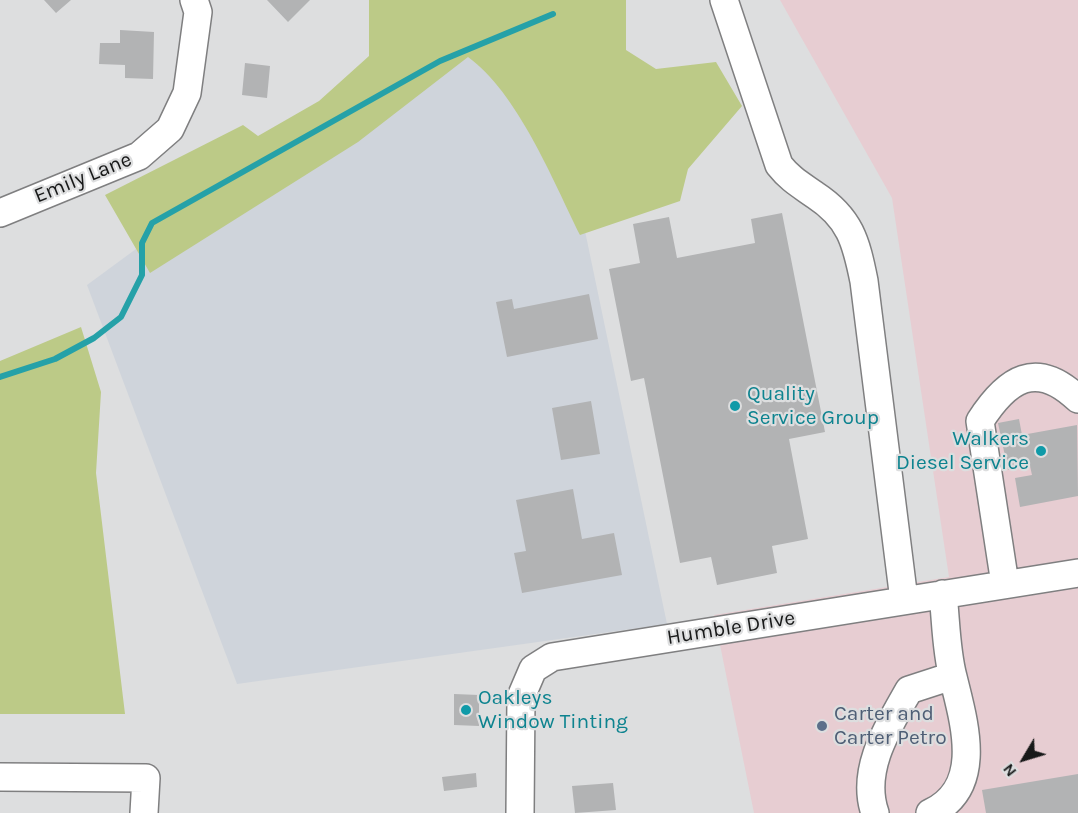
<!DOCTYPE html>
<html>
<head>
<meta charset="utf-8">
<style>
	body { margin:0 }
	#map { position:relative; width:1078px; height:813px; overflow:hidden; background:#dddedf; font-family:Karla,sans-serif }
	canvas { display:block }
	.north { position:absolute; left:994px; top:729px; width:60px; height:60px; -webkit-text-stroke:4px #dddedf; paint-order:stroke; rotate:232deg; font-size:16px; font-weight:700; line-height:24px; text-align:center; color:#181919 }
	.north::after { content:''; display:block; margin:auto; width:21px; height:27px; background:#181919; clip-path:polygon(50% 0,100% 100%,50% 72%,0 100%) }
</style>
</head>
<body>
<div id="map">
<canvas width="1078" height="813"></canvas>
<div class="north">N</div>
</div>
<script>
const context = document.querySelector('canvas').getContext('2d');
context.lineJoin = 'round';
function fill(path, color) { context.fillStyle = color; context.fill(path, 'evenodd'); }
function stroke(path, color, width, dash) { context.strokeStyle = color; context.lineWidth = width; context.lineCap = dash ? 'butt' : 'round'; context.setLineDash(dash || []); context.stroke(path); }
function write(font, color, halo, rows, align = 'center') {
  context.font = font + ' Karla,sans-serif'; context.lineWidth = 4.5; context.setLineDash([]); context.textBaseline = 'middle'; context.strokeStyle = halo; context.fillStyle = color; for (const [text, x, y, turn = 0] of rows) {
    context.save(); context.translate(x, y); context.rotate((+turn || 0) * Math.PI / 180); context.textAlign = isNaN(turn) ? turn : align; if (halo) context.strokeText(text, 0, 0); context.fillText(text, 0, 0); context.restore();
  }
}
fill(new Path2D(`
	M780 0H1078V813H754L714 615 949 577 892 198Z`), '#e7cdd2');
fill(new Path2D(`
	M468 5 561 116 667 624 237 684 87 285Z`), '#cfd4db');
fill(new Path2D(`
	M369 0H626V50L656 69 716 62 742 106 688 169 680 201 580 235C553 180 517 92 468 57L358 142 150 273 105 195 243 125 258 136 319 101 369 56Z
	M81 327 101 392 96 473 125 714H0V361Z`), '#bcca87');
stroke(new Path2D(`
	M0 377 55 359 94 338 121 317 142 275V243L152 223 440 61 553 14`), '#25a1a8', 6);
fill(new Path2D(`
	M44 0H71L56 13Z
	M267 0H310L288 22Z
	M120 30 154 32 153 79 125 78V65L99 64 100 43H120Z
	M245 63 270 66 267 98 242 95Z
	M782 213 825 432 789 439 808 539 772 546 777 573 717 585 711 557 680 563 644 378 631 381 609 269 640 263 633 224 669 217 677 258 755 243 751 219Z
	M589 294 598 339 507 357 496 302 512 299 514 309Z
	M591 401 600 454 561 460 552 408Z
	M1019 419 1022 435 1077 425 1078 496 1020 507 1015 478 1032 475 1030 466 1008 470 998 423Z
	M573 489 582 539 614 533 622 575 522 593 514 553 526 551 516 500Z
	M454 694 479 695V726L454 725Z
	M476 773 477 787 444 791 442 777Z
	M1078 774V813H986L982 790Z
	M613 783 616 810 575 813 572 786Z`), '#b2b3b4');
const minor = new Path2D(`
	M724 0 779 165C790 179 801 185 815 195 850 218 856 241 864 281L904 600
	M0 213 139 156 170 129 187 93 198 12 194 0
	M1005 584 980 421C1007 379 1036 359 1078 399
	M0 777 146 778 144 813
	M520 813 521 697 533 669 552 657 1078 573
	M875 813C860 770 888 727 909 690L952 676
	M930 813C985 788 964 722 953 677 946 651 946 621 943 594`);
stroke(minor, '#7f7f80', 30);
stroke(minor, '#fff', 27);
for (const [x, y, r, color] of [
	[735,406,6,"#0f9aa8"],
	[1041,451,6,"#0f9aa8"],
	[466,710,6,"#0f9aa8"],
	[822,726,6,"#5c6f8a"]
]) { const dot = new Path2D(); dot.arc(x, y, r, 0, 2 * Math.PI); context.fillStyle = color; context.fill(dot); stroke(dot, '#dddedf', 2); }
write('21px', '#181919', '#dddedf', [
	["Emily Lane",83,178,-22],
	["Humble Drive",731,628,-9]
]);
write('21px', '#0d838f', '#dddedf', [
	["Quality",747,394],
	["Service Group",747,418],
	["Walkers",1029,439,"right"],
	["Diesel Service",1029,463,"right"],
	["Oakleys",478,698],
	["Window Tinting",478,722]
], 'left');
write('21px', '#4e5e75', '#dddedf', [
	["Carter and",834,714],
	["Carter Petro",834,738]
], 'left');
</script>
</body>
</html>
